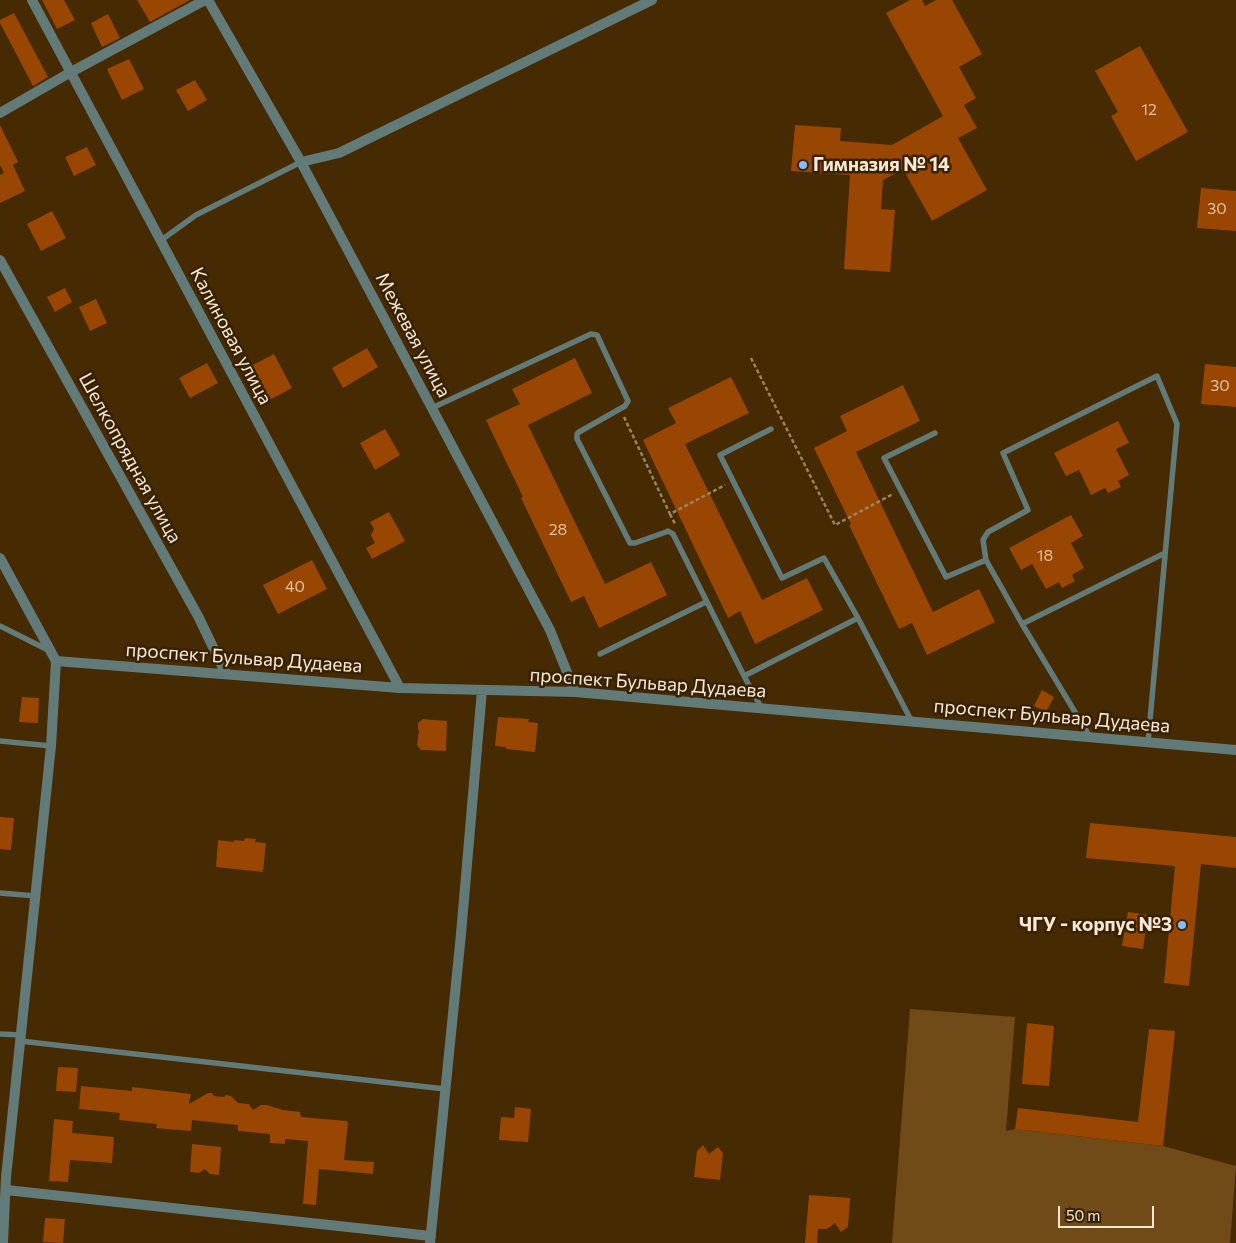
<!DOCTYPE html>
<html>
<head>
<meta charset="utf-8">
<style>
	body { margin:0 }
	#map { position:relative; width:1236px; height:1243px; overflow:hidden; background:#462a02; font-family:Commissioner,sans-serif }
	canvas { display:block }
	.scale { position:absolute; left:1058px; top:1206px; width:96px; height:22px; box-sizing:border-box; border:2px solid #f9e7d4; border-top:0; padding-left:6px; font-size:15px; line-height:18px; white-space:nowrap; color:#f9e7d4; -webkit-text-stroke:4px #372205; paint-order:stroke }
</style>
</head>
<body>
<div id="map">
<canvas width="1236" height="1243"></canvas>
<div class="scale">50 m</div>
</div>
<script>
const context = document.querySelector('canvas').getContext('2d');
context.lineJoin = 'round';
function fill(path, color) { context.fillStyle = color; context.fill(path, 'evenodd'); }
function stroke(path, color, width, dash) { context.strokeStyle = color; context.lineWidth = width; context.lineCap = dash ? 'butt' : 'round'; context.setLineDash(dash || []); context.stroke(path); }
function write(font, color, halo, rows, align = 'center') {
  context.font = font + ' Commissioner,sans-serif'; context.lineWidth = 5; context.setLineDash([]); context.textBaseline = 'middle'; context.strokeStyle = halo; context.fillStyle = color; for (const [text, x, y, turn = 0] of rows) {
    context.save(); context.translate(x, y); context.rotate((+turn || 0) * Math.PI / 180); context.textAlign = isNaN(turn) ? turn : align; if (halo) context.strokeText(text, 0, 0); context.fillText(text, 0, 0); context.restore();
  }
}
fill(new Path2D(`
	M910 1009 1015 1017 1006 1131 1015 1129 1163 1146 1236 1166 1230 1243H892Z`), '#714b17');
fill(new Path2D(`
	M42 0H64L75 20 57 29Z
	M137 0H190L150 22Z
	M910 0H922L925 6 936 0H952L982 54 959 67 976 98 964 105 977 128 958 138 987 190 932 221 903 169 883 180 881 209 895 210 890 272 844 269 850 175 791 171 795 125 841 128 840 141 892 145 943 116 886 13Z
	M14 13 48 77 33 86 0 23V20Z
	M108 14 120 38 102 47 91 23Z
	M1140 46 1188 132 1136 161 1111 116 1118 112 1095 71Z
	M129 59 144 89 122 100 107 69Z
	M195 80 207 100 188 111 176 90Z
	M0 125 18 162 13 165 25 191 0 203V175L4 173 0 165Z
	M87 147 96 165 74 176 65 157Z
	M1201 188 1236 191V231L1197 228Z
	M52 211 66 238 41 251 27 224Z
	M65 288 72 302 55 312 47 297Z
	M96 299 107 323 90 331 79 307Z
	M367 348 378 367 343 388 332 368Z
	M274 354 292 388 266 402 247 368Z
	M575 358 592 393 528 425 605 584 651 562 667 595 599 628 584 596 571 602 521 498 523 497 486 420 520 404 512 389Z
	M207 363 218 383 190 398 179 378Z
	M1205 364 1236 367V407L1201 404Z
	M731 377 749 413 685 444 762 600 807 578 823 610 755 644 740 611 728 618 643 440 676 423 668 408Z
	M903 385 920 421 856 452 933 612 979 589 995 622 927 655 912 623 899 629 849 525 851 524 814 448 847 431 840 416Z
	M1118 421 1129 443 1116 449 1129 475 1118 481 1121 487 1108 493 1105 488 1091 495 1079 470 1066 476 1054 453Z
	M385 429 400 455 375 470 360 443Z
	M389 512 405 541 372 559 366 548 375 543 371 535 374 529 370 522Z
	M1071 515 1083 536 1071 543 1084 568 1072 575 1075 581 1062 588 1059 582 1046 589 1032 564 1021 570 1009 548Z
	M312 560 327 589 278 614 263 585Z
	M1042 690 1054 697 1046 712 1034 706Z
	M22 697 39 698 38 723 19 722Z
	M498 717 529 719 528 722 538 723 535 752 506 749V747L495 746Z
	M423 719 447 721 446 751 421 750 417 745 419 731 418 728V723Z
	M0 817 14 818 11 850 0 849Z
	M1090 823 1236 837V868L1201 864 1189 986 1164 983 1175 866 1086 858Z
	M245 838 256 839 255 842 266 843 263 872 216 867 218 840 234 842V840L244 841Z
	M1128 912 1148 915 1143 949 1122 946Z
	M1027 1023 1054 1026 1049 1086 1022 1084Z
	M1149 1029 1175 1031 1163 1146 1015 1129 1018 1108 1138 1122Z
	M58 1067 78 1068 76 1092 56 1091Z
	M81 1086 132 1091V1087L191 1094 189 1104 208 1093H212L214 1096 224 1097 226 1095 231 1096 238 1103 249 1104 253 1110 261 1105H267L283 1110 300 1112 301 1117 347 1121 348 1123 344 1160 374 1162 373 1174 319 1169 316 1205 303 1204 308 1141 285 1139V1144L270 1143V1134L238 1131V1125L192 1120 191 1131 156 1128 157 1124 119 1120 120 1113 79 1109Z
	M515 1107 531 1109 528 1142 499 1140 501 1117 514 1118Z
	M54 1119 73 1121 72 1133 114 1137 112 1163 70 1160 68 1182 49 1181Z
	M192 1144 221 1147 219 1175 210 1174 205 1169 199 1173 190 1172Z
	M703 1145 709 1154 718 1147 723 1153 720 1180 694 1177 697 1151Z
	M809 1195 850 1198 848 1227 841 1232 835 1223 827 1229H818L817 1243H805Z
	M45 1218 65 1219 63 1243 43 1242Z`), '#984602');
stroke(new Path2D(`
	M751 358 835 525 893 494
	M624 417 670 514 725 485
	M670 514 675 524`), '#9a8364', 2.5, [4, 2.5]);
stroke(new Path2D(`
	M160 241 196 215 301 162
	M432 408 591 334 597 335 628 401 625 406 579 432 577 434V439L630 543H635L666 532 668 531 673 534 744 676 762 709
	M771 429 720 455 782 578 824 558 858 618 912 722
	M935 433 884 458 946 577 986 560
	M1022 624 986 560 983 540 988 532 1028 510 1003 453 1157 376 1177 424 1148 742
	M0 626 50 651
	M600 654 706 602
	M744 676 858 618
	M1090 737 1022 624 1165 553
	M0 741 51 746
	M0 893 36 896
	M0 1034 21 1035
	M20 1041 445 1089`), '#627b79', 5.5);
stroke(new Path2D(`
	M32 0 400 688
	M208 0 301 162 550 630 575 692
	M0 113 71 72 205 0
	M301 162 339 153 652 0
	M0 260 198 616 226 674
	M0 558 56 661 51 746 6 1177 3 1243
	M56 661 400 688 575 692 1236 750
	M6 1190 431 1236
	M430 1243 461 934 482 690`), '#627b79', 10);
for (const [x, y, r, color] of [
	[803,165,5,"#82bcfa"],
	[1182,925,5,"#82bcfa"]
]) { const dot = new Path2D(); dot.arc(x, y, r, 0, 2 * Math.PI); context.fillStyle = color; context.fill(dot); stroke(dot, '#372205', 2); }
write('16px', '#e1bfa0', null, [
	["12",1149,110],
	["30",1217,209],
	["30",1220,386],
	["28",558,530],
	["18",1045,556],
	["40",295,587]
]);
write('bold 19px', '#f9e7d4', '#372205', [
	["Гимназия № 14",813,165],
	["ЧГУ - корпус №3",1172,925,"right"]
], 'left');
write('19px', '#f9e7d4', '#372205', [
	["Межевая улица",413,335,62],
	["Калиновая улица",231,336,62],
	["Шелкопрядная улица",130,458,61],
	["проспект Бульвар Дудаева",244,658,4],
	["проспект Бульвар Дудаева",648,683,4],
	["проспект Бульвар Дудаева",1052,716,5]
]);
</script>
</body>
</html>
